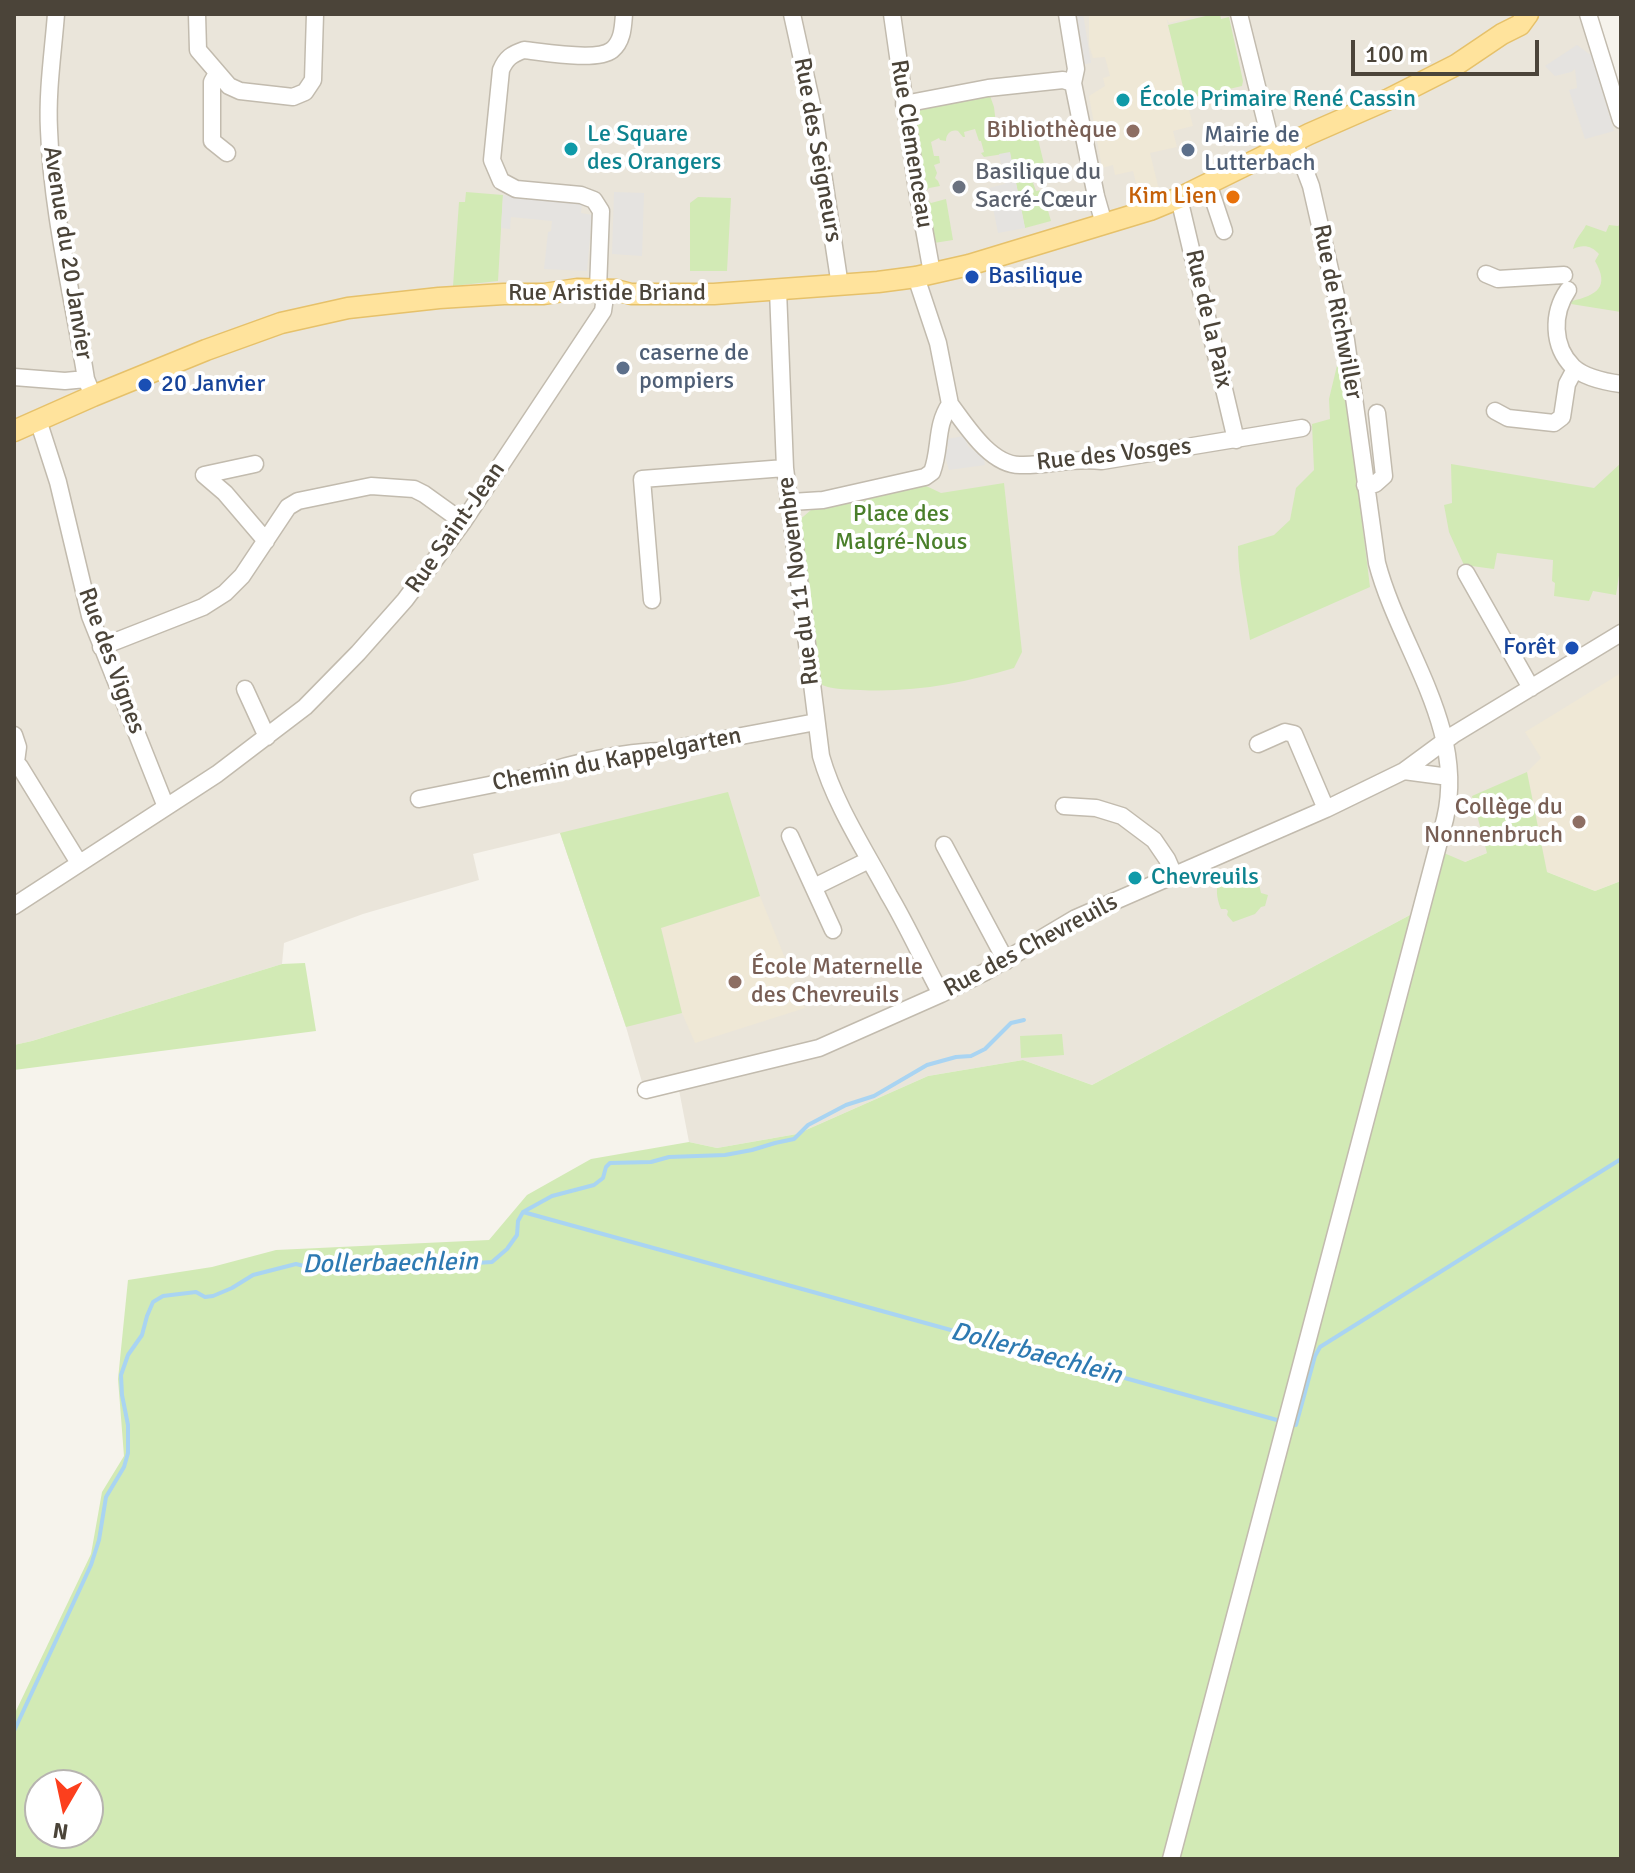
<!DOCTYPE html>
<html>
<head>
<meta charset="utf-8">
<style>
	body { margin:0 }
	#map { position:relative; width:1635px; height:1873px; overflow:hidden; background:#f6f3ec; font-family:Signika,sans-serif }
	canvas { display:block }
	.frame { position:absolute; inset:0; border:16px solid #4b4439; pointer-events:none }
	.north { position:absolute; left:24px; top:1769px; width:80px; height:80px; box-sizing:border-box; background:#fff; border:2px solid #b7b4b0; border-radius:50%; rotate:189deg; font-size:22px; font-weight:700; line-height:32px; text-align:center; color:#4b4439 }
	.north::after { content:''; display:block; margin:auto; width:28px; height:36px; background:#fc3f1d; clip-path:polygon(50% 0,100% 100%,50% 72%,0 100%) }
	.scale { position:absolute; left:1351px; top:40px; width:188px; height:36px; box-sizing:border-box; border:4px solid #4b4439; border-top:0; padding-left:10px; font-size:24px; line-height:28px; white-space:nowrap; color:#4b4439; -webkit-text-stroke:6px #fff; paint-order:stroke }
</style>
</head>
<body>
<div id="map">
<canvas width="1635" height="1873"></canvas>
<div class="frame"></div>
<div class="north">N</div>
<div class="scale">100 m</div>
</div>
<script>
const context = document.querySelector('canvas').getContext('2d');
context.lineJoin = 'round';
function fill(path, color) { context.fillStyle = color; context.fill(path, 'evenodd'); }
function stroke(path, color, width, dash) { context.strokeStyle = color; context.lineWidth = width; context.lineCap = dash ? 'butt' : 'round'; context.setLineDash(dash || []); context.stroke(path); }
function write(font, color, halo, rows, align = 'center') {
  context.font = font + ' Signika,sans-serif'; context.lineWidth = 8; context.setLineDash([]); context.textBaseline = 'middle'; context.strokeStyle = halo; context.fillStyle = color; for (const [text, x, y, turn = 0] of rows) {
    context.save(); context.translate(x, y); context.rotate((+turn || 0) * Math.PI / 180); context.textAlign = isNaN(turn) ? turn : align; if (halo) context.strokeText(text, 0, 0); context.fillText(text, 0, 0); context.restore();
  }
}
fill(new Path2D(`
	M14 14H1591L1621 102V881L1547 872 1487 853 1465 862 1425 907 1092 1085 1023 1060 928 1076 797 1134 717 1148 689 1142 679 1090 646 1096 626 1027 560 833 473 854 479 880 363 914 284 943 282 964 32 1041 14 1045Z`), '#eae5da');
fill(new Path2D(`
	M1089 14H1204L1169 23 1166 17 1193 126 1173 131 1177 147 1150 153 1159 190 1139 195 1133 171 1115 175 1113 165 1102 168 1089 96 1105 86 1103 78 1110 76 1105 57 1093 58 1089 45Z
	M1621 673V881L1595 891 1547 872 1527 772 1541 758 1525 732Z
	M760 896 805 1008 695 1043 682 1013 661 928Z`), '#efe8d6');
fill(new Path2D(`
	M1214 14H1220L1221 19 1229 17 1243 81 1242 86 1186 99 1168 25Z
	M989 93 994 107 996 124 1004 126 1007 141 1037 135 1044 164 1028 169 1036 191 1042 190 1051 221 1025 228 1010 153 984 157 981 153 984 152 981 141H979L975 129 964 132 965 137H963L958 131C951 129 946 134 946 141L940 140 939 138 931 142 934 156H939L940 163 934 165 937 173 935 178 938 181 940 186 929 188 926 191 920 163 916 116 921 106Z
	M466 192 503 195 498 281 453 286 459 202H465Z
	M698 197 731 198 727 271H690V203Z
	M946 199 953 240 934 243 928 200 931 203Z
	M1621 223V312L1571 304 1572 301C1597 295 1610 287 1595 261L1599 254C1592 246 1583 244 1573 249 1576 237 1581 235 1586 225L1606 232 1609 225 1618 226Z
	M1341 349 1370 587 1250 640C1246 609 1238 578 1238 546L1274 535 1290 520 1296 488 1314 470 1312 424 1330 419 1329 399Z
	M1621 463V562L1616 595 1593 591 1589 601 1554 596 1555 583 1552 581 1553 560 1497 553 1494 569 1464 565 1449 532 1444 505 1452 503 1451 464 1594 488Z
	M1004 483 1022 652 1014 668C964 683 912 693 860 690 844 689 831 690 818 683L797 522 811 510 862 501 922 484 941 493Z
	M1527 772 1547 872 1595 891 1621 881V1859H14V1715L91 1554 102 1492 124 1456 118 1379 128 1280 212 1267 276 1250 489 1240 527 1195 591 1159 689 1142 717 1148 797 1134 928 1076 1023 1060 1092 1085 1425 907 1444 853 1465 862 1487 853 1472 796ZM40 1785H88V1833H40Z
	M728 792 760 896 661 928 682 1013 626 1027 560 833Z
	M1244 868 1257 876 1261 893 1268 895 1265 906 1261 907 1255 914 1233 922 1227 915 1228 911 1226 909H1221C1216 897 1216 889 1219 876L1223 875 1228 882 1231 876H1240Z
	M305 963 316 1031 14 1070V1045L32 1041 282 964Z
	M1062 1034 1064 1055 1021 1058 1020 1036Z`), '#d2eab5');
fill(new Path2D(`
	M1073 14H1083L1091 63 1081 65Z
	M1577 45 1592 56 1614 131 1585 139 1569 90 1577 88 1575 69 1571 72 1555 76 1545 66Z
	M1010 152 1025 228 998 233 989 188 1005 184 999 154Z
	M614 192 644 193 642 256 612 254Z
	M503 195 582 204 581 213 592 215 587 271 544 269 548 232 551 231 552 221 511 217 510 229 501 228Z
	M964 436 968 446 984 459 985 465 949 470 943 450 948 449 947 439Z`), '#e5e3e0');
stroke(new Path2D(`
	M523 1212 1277 1420
	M523 1212 552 1196 594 1185 603 1178 606 1167 610 1163 651 1162 669 1157 725 1155 752 1150 775 1143 794 1139 808 1125 846 1105 874 1096 927 1065 956 1057 971 1056 985 1049 1011 1023 1024 1020
	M1291 1424 1296 1425 1315 1356 1320 1347 1621 1159
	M14 1731 91 1565 99 1540 106 1497 124 1467 128 1453V1425L122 1395 121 1375 128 1355 142 1335 147 1316 153 1302 163 1296 196 1292 205 1297 213 1296 232 1288 253 1275 296 1264 312 1268 357 1267 382 1269 492 1262 507 1249 517 1235 518 1221 523 1212`), '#a9d4f2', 4);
const minor = new Path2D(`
	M56 14C53 53 47 91 49 130 52 213 73 297 86 379L93 396
	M197 14 198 50 229 86 240 91 293 97 305 92 313 80 315 14
	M792 14 814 114 840 286
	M892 14 917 190 932 273
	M1067 14 1076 69 1073 83 1096 196 1104 224
	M1239 14 1273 151
	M1588 14 1621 120
	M217 73 212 82V141L227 153
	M904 104 988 88 1063 80 1073 83
	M1208 183 1224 231
	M1179 198 1236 440
	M1486 274 1498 279 1564 275
	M598 289 601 211 594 200 581 195 516 189 501 181 492 160 501 70C506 58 512 54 524 50 543 52 597 62 612 50 623 41 623 26 624 14
	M778 290 785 468 821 756C835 805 865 850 889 895 908 927 923 961 941 994
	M1568 290C1552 313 1552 346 1573 367 1585 378 1606 382 1621 384
	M14 377 65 381 86 379
	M950 404C966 425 990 465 1020 465 1048 466 1073 457 1102 461L1302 428
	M1495 411 1508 418 1554 423 1562 417 1567 384 1575 369
	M38 420 58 482 90 616 166 807
	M255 464 204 475 225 493 266 541
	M1365 485 1375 484 1384 476 1377 413
	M791 502 823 500 925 477 932 472C941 449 935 426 950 404L938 343 916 277
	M1466 573 1531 688
	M652 600 642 479 785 468
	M101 647 203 607 225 593 242 576 288 507 298 501 371 486 414 489 424 494 463 522
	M245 689 267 737
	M14 735 18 747 16 762
	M1258 744 1285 732 1294 734 1326 809
	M14 760 20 767 79 863
	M1404 771 1449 777
	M419 799 539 775C572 762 626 752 661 751L816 722
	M1064 806 1096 808 1122 816 1154 840 1167 859 1174 875
	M790 836 833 930
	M944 845 1006 961
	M814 887 869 860
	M14 906 217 774 305 707 358 653 405 600 463 522 603 311 606 290
	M646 1090 819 1048 941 994 985 972 1076 918 1326 809 1404 771 1453 735 1621 633
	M1171 1859 1445 819C1467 728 1399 647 1377 563L1346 340 1311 186 1294 141`);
const major = new Path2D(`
	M14 431 93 396 206 350 281 323 348 308 439 298 504 294H544L577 289 616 290 631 294H714L878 282 916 277 969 265 1150 210 1179 198 1309 134 1389 99 1456 65 1502 34 1520 25 1528 14`);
stroke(minor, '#c2bbae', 19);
stroke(major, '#e6c16a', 23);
stroke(minor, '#fff', 16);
stroke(major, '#ffe39c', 20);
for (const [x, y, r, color] of [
	[1123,100,8,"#0f9aa8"],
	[1133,131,8,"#8d6e63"],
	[571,149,8,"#0f9aa8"],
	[1188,150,8,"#5c6f8a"],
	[959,187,8,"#6b7280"],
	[1233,197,8,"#e8710a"],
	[972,277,8,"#1a4fb4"],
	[623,368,8,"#5c6f8a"],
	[145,385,8,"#1a4fb4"],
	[1572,648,8,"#1a4fb4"],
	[1579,822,8,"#8d6e63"],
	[1135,878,8,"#0f9aa8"],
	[735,982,8,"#8d6e63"]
]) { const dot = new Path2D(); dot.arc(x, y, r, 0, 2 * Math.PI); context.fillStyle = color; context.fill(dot); stroke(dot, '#fff', 3); }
write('24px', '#0d838f', '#fff', [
	["École Primaire René Cassin",1139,100],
	["Le Square",587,135],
	["des Orangers",587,163],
	["Chevreuils",1151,878]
], 'left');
write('24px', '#785e54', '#fff', [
	["Bibliothèque",1117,131],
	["Collège du",1563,808],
	["Nonnenbruch",1563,836],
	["École Maternelle",751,968,"left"],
	["des Chevreuils",751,996,"left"]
], 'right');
write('24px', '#4e5e75', '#fff', [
	["Mairie de",1204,136],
	["Lutterbach",1204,164],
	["caserne de",639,354],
	["pompiers",639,382]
], 'left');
write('24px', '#4b4439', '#fff', [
	["Rue Clemenceau",911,144,81],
	["Rue des Seigneurs",817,150,80],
	["Avenue du 20 Janvier",67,253,81],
	["Rue Aristide Briand",607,294],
	["Rue de Richwiller",1337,312,79],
	["Rue de la Paix",1208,319,77],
	["Rue des Vosges",1114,455,-6],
	["Rue Saint-Jean",456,528,-55],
	["Rue du 11 Novembre",799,581,-97],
	["Rue des Vignes",111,661,70],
	["Chemin du Kappelgarten",617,760,-11],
	["Rue des Chevreuils",1031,946,-28]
]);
write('24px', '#5b616d', '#fff', [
	["Basilique du",975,173],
	["Sacré-Cœur",975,201]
], 'left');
write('24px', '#c56008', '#fff', [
	["Kim Lien",1217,197]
], 'right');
write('24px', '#164399', '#fff', [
	["Basilique",988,277],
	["20 Janvier",161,385],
	["Forêt",1556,648,"right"]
], 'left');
write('24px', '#4a7f2a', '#fff', [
	["Place des",901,515],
	["Malgré-Nous",901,543]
]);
write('italic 26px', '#2e7ab2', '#fff', [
	["Dollerbaechlein",390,1264,-1],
	["Dollerbaechlein",1036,1354,15]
]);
</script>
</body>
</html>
